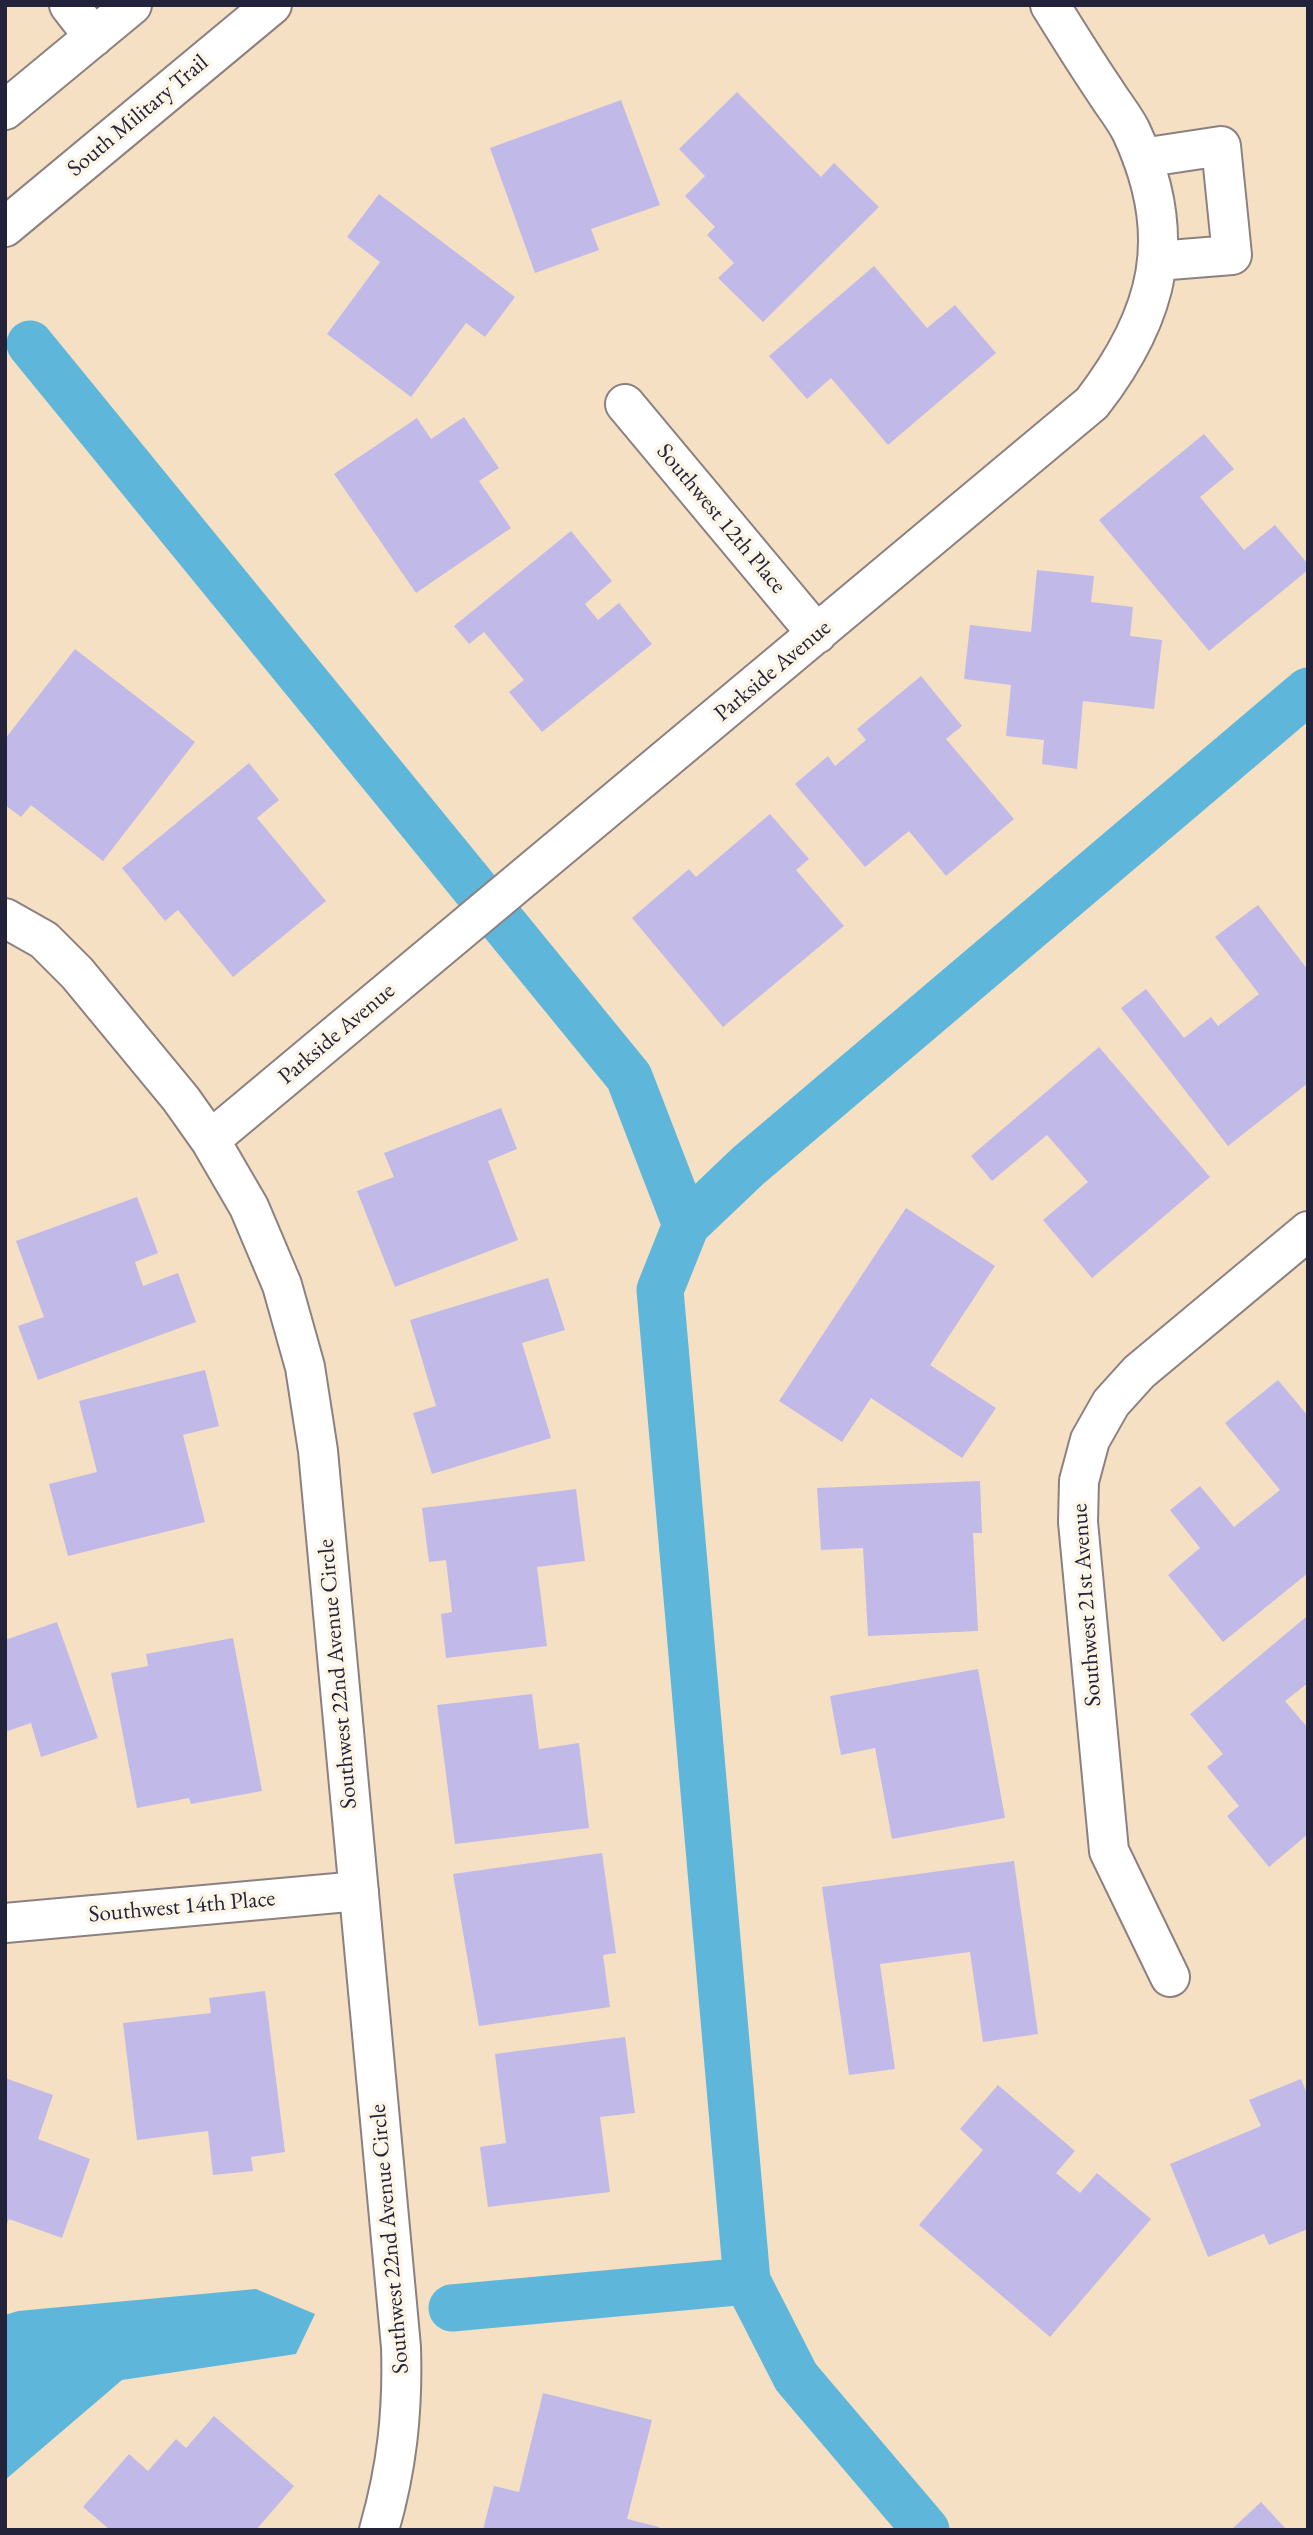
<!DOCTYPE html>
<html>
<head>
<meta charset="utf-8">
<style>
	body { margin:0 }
	#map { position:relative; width:1313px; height:2535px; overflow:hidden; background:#f5e0c4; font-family:"EB Garamond",serif }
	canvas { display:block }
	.frame { position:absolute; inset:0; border:7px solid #22223b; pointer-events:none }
</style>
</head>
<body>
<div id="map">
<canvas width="1313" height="2535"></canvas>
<div class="frame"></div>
</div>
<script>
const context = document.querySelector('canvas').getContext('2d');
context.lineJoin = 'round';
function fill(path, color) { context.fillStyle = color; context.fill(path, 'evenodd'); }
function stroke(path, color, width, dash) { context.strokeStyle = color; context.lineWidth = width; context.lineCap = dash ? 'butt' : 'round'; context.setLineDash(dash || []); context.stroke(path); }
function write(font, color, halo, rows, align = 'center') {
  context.font = font + ' "EB Garamond",serif'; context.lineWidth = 7; context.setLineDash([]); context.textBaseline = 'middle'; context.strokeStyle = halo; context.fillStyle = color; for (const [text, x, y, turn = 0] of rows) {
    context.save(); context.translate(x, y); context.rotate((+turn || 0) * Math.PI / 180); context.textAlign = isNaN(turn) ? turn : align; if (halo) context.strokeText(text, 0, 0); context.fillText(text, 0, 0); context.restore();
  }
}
fill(new Path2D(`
	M256 2289 315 2314 296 2354 122 2380 5 2480V2315L18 2311Z`), '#5eb7db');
stroke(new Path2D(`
	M30 344 629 1077 686 1225
	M452 2308 747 2281
	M926 2530 796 2377 747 2281 660 1290 686 1225 748 1166 1308 691`), '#5eb7db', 47);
fill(new Path2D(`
	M737 92 821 177 834 163 879 207 763 322 718 278 734 263 707 235 715 227 685 196 705 176 679 149Z
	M621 100 660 205 591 229 599 250 535 273 490 148Z
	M379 194 515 297 485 337 466 323 411 397 327 334 380 262 347 237Z
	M874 266 927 328 955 305 996 353 888 445 831 378 807 399 769 356Z
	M464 417 499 468 479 481 511 528 416 593 334 474 417 418 431 439Z
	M1204 434 1234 469 1200 497 1244 550 1275 525 1308 564V570L1209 651 1099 520Z
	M571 531 612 581 585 604 598 620 619 603 652 644 542 732 509 692 524 680 484 632 469 644 454 626Z
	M1037 570 1094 576 1091 602 1133 607 1130 636 1162 640 1154 709 1083 701 1077 769 1042 764 1044 740 1006 736 1011 685 964 679 970 625 1031 632Z
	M75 649 195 742 103 861 31 805 21 817 5 805V739Z
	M921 676 962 726 946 739 1014 819 946 876 909 831 865 867 795 784 828 756 835 766 866 740 857 729Z
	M249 763 279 800 257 818 326 901 233 977 178 910 165 921 122 868Z
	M770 814 809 859 796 870 844 926 723 1027 632 918 689 869 696 877Z
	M1258 905 1308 970V1083L1228 1146 1121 1008 1146 989 1184 1038 1211 1017 1218 1026 1259 994 1215 937Z
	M1099 1047 1210 1177 1092 1278 1043 1220 1088 1182 1047 1135 992 1181 971 1156Z
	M501 1108 517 1149 488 1161 518 1240 395 1287 357 1191 394 1177 384 1153Z
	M137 1197 158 1253 135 1262 143 1286 178 1273 196 1322 38 1380 18 1326 44 1317 16 1241Z
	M906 1208 995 1266 930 1365 996 1408 962 1458 871 1398 842 1442 779 1401Z
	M548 1278 565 1330 522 1343 551 1438 432 1474 413 1413 436 1406 410 1320Z
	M205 1370 219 1426 183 1435 205 1522 68 1556 49 1484 97 1472 79 1401Z
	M1278 1380 1308 1416V1573L1223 1642 1168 1575 1200 1548 1170 1510 1200 1486 1234 1527 1280 1490 1225 1423Z
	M980 1481 982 1533H973L978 1631 868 1636 863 1548 821 1550 817 1488Z
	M576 1489 585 1561 537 1567 547 1646 446 1658 441 1614 452 1612 446 1560 429 1562 422 1508Z
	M1306 1617 1308 1683 1285 1701 1308 1728V1834L1269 1867 1227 1816 1239 1806 1207 1767 1223 1754 1190 1714Z
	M57 1622 98 1738 41 1757 31 1723 5 1732V1640Z
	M233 1638 262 1791 191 1804 189 1798 137 1808 111 1673 148 1666 146 1654Z
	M978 1669 1005 1818 892 1839 875 1748 841 1755 830 1696Z
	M532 1694 539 1749 579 1743 589 1828 455 1844 437 1705Z
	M602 1853 616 1953 603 1955 610 2007 479 2026 453 1874Z
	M1014 1861 1038 2034 983 2042 970 1952 880 1964 895 2069 849 2075 822 1887Z
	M265 1991 285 2152 251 2157 253 2171 213 2175 208 2131 137 2140 123 2023 211 2013 209 1998Z
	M625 2037 635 2113 600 2117 610 2192 488 2207 480 2147 506 2143 495 2054Z
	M5 2078 53 2095 38 2139 90 2159 62 2238 9 2219 5 2228Z
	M1301 2079 1308 2096V2229L1269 2245 1264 2234 1208 2257 1170 2164 1261 2126 1249 2100Z
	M998 2085 1075 2151 1056 2173 1080 2193 1097 2173 1151 2219 1050 2337 919 2225 983 2150 960 2129Z
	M543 2393 652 2420 627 2519 659 2527V2530H483L494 2486 519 2492Z
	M214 2416 294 2486 256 2530H110L83 2507 129 2454 148 2471 176 2439 186 2448Z
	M1261 2502 1287 2530H1231Z`), '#c1bae9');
const minor = new Path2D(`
	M69 5 94 37
	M5 110 132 5
	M1142 158 1221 146 1232 255 1157 261
	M5 227 272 5
	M625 404 817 634
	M5 918 44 940 77 973 181 1099 210 1140 249 1207 282 1285 305 1367 318 1451 401 2347C403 2411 397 2468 379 2530
	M210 1140 1092 403C1160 315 1180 235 1131 131 1124 117 1113 104 1105 91 1086 63 1068 34 1050 5
	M5 1923 359 1891
	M1170 1977 1109 1851 1078 1522 1079 1481 1090 1440 1111 1403 1139 1372 1308 1231`);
stroke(minor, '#8c8180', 42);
stroke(minor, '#fff', 38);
write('23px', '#22223b', '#fcf5e5', [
	["South Military Trail",138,116,-40],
	["Southwest 12th Place",721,519,50],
	["Parkside Avenue",773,671,-40],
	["Parkside Avenue",337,1034,-40],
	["Southwest 21st Avenue",1087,1605,-94],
	["Southwest 22nd Avenue Circle",338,1674,-95],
	["Southwest 14th Place",182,1907,-5],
	["Southwest 22nd Avenue Circle",390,2239,-95]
]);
</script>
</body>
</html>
